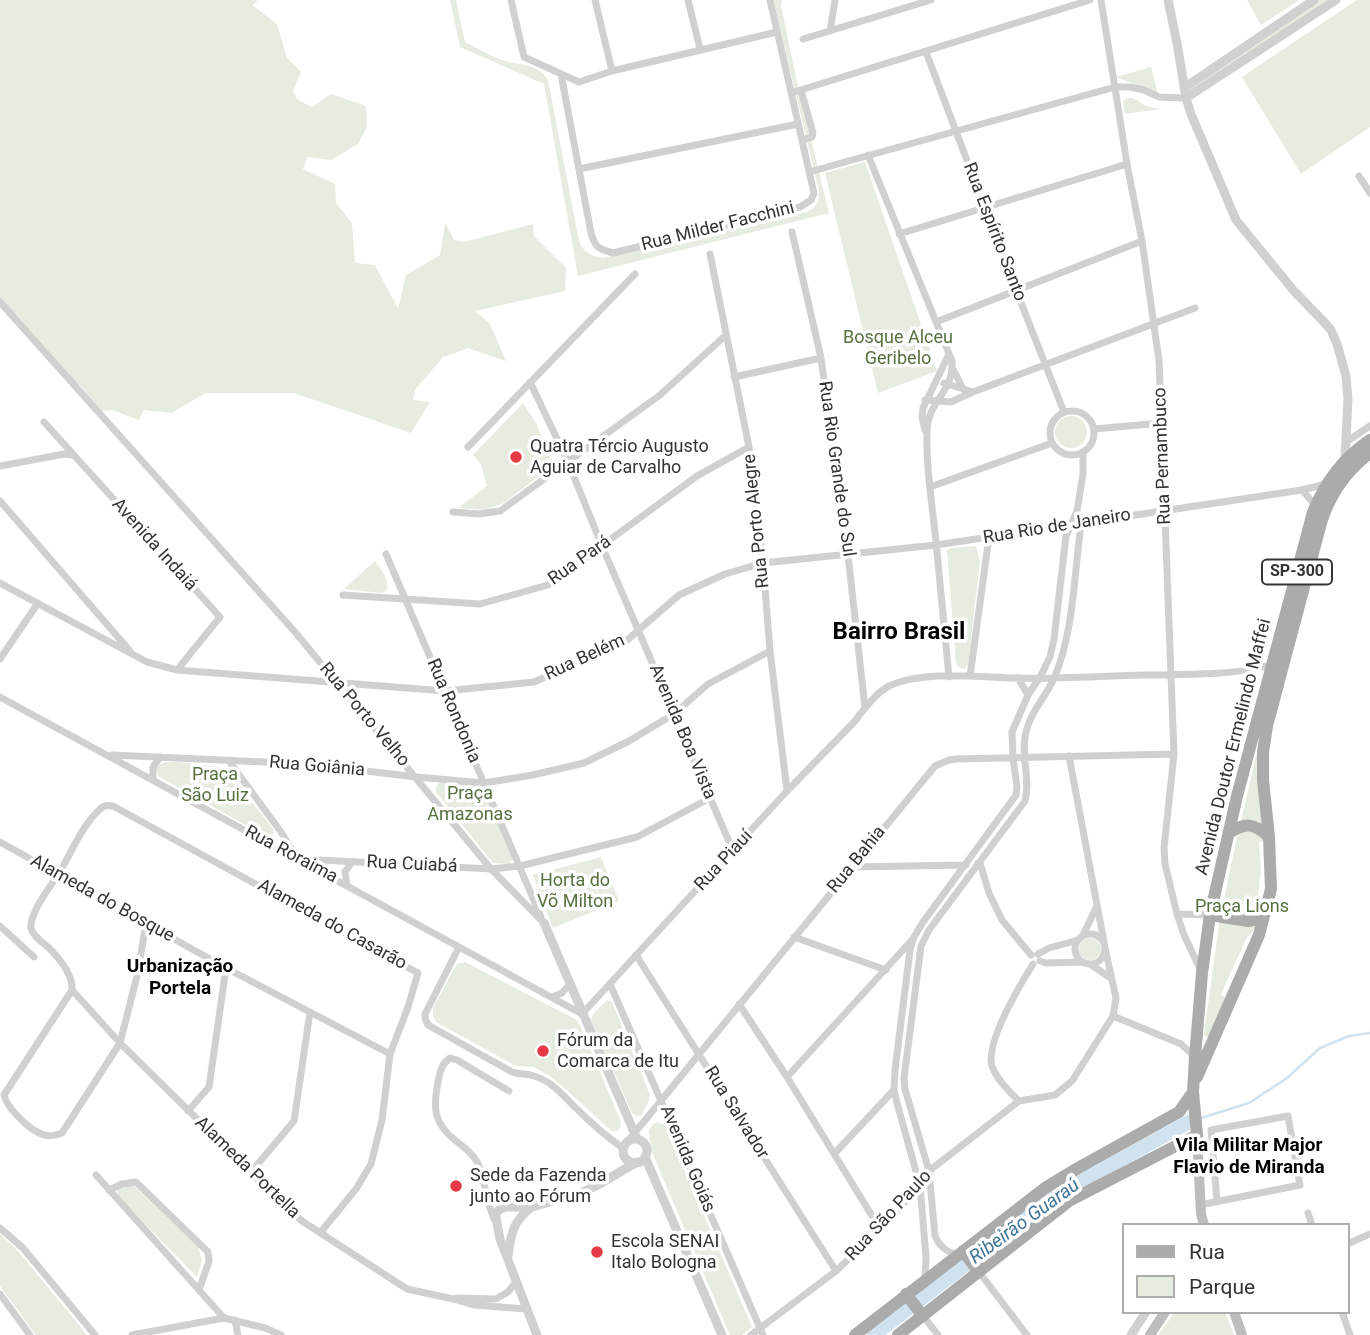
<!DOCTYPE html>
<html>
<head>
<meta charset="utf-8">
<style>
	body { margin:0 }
	#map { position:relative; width:1370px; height:1335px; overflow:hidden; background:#fff; font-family:Roboto,sans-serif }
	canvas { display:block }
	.legend { position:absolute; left:1122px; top:1223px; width:228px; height:91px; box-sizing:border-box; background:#fff; border:2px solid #adadad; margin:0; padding:9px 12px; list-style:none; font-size:21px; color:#333 }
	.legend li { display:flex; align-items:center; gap:14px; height:35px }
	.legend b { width:35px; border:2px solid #adadad }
</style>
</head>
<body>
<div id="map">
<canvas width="1370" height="1335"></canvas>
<ul class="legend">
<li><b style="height:9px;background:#ababab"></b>Rua</li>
<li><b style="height:19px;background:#e6ecdf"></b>Parque</li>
</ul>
</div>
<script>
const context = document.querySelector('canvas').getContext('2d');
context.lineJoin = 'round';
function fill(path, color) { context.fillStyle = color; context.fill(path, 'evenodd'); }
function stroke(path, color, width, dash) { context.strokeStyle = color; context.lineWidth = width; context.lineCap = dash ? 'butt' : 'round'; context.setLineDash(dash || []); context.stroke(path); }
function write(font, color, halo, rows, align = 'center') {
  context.font = font + ' Roboto,sans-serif'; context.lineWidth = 7; context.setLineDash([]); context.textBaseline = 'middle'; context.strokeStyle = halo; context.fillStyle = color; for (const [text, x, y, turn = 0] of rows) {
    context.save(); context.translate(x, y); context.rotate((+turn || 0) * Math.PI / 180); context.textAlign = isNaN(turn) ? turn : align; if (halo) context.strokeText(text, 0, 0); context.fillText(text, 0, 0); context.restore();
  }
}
fill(new Path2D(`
	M0 0H258L252 5 277 24 287 58 301 72 293 91 298 100 312 107 331 94 366 106 367 127 358 144 331 160 307 157 303 169 335 184 336 203 352 223 355 263 375 265 398 309 406 275 440 255 445 223 454 240 464 242 533 224 534 236 566 268 565 291 475 311 490 324 506 361 468 348 443 357 415 390 413 400 430 402 411 433 294 393H206L171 413 144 410 139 420 112 410 102 411 84 390 0 304Z
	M450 0H456L465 42C477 48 489 55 502 60 519 66 537 62 548 80L579 241C584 253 591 256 603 258L807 212C817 207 819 202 819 191L774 2 775 0H782L781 6 797 82 829 213 578 276 544 84 460 47Z
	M1247 0H1299L1261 25Z
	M1319 0H1329L1190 90 1191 86Z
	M1357 0H1370V127L1301 174 1242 77Z
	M1151 67 1158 94 1116 77Z
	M1127 98H1133L1146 106 1160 109 1125 114 1123 102Z
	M865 162 937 371 878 393 825 173Z
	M523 403 537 425 553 465 504 503 484 510 458 508 487 486 481 464 473 455Z
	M1055 432a16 16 0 1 1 32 0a16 16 0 1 1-32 0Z
	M976 546 980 561 968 664 965 669 960 668 956 664 947 550 951 548Z
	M375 561C381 570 391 580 386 591L382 593 344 589Z
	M1258 748 1263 780 1261 818 1264 842H1259L1261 869 1258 896 1263 902 1255 929 1247 937 1221 994 1226 999 1209 1036 1207 1037 1204 1034 1219 925 1232 860Z
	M166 762H180L225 768 274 830 273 836 267 837 158 776 156 767 160 764Z
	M442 781 482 786 513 859 509 864 493 863 436 792V786Z
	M601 857 619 901 553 928 533 875Z
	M1079 949a11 11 0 1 1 22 0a11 11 0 1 1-22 0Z
	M465 962 577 1020 580 1025 621 1122 620 1129 617 1131H612L553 1078 534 1067 516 1066 436 1022 433 1015V1008L455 967 457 964Z
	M607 1000 612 1002 650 1095 648 1103 641 1116H637L632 1113 591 1020 593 1014Z
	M657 1122 665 1125 752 1327 742 1335H730L651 1150 649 1131 652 1125Z
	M133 1185 198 1247 202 1260 197 1277 119 1197 116 1189Z
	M0 1234 18 1251 87 1335H36L0 1286Z
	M1175 1312H1225L1234 1335H1158Z`), '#e6ecdf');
stroke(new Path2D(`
	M1198 1119 1249 1103 1287 1078 1320 1048 1349 1036 1370 1033`), '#cfe2ee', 2.5);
stroke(new Path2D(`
	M874 1335 1058 1194 1189 1122`), '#cfe2ee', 14);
stroke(new Path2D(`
	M511 0 524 57 579 82 612 71 777 32
	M595 0 612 71
	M688 0 700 49
	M1101 0 1127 164 1142 241 1159 361 1174 754 1164 848 1165 864 1177 914 1184 935 1201 971
	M830 31 835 0
	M803 39 931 0
	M926 52 1016 290 1064 412
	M561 74 591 233C595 247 598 249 613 253L800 207 811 200 814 193 770 0
	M801 90 813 133 812 137 802 140
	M791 93 1090 0
	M868 155 952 361C955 390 927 403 927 430 926 464 931 498 935 532 940 580 944 628 949 677
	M579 169 798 124
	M809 172 1115 87H1130L1144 90 1159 97 1186 98
	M1359 176 1370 193
	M792 232 821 358 848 555 865 708
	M899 234 1127 164
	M710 254 749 447 763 563 770 651 787 791
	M0 302 295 632 491 869 544 923
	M936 322 1142 241
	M953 369 963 389
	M734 377 821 358
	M530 382 568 462 602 546 733 851
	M944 383 973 392
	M925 400 951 402 973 392 1195 308
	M1050 433a22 22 0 1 1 44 0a22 22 0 1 1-44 0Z
	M44 422 220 617 177 670
	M1094 429 1162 423
	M925 430 922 417 923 408 949 354
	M1346 442 1370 426
	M468 447 635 274
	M0 466 64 454 72 455
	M930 487 1052 443
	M1302 490 1316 506
	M0 501 130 651
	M453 512 479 514 500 511 660 395 726 335
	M386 554 541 917
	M0 583 147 662 177 670 445 691 534 682 626 641 679 595 725 574 763 563 936 545 1302 490 1326 484
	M343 595 480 604 548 585 697 476 749 447
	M0 659 38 603
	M970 676 989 537
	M1018 678 1028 695
	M0 697 582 1014 787 791 855 721C863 710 877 692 889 686 923 670 977 677 1015 678 1058 679 1101 676 1144 675 1186 674 1231 676 1271 665
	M112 755 308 764 416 777 484 783 533 775 584 763 629 741 674 714 708 684 770 651
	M1069 756 1104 942
	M229 761 281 832 298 859
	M153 780V767L160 757
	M0 842 226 968 390 1054
	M301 859 491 869 520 866 637 837 710 798
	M978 863H980L989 893 1002 920 1031 955
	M851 867 966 865
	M347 885 345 872 352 862
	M1177 914 1210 915
	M146 923 138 972 120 1043 62 1133C55 1136 47 1137 39 1133 27 1127 7 1108 4 1095L72 990C73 975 60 959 49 948 43 942 33 937 31 928 30 921 34 914 37 907 44 894 53 883 61 870 72 851 82 826 99 810 104 805 107 805 113 806L418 973 408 1007 390 1054 382 1120 371 1164 356 1189 320 1233
	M0 926 34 957
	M1075 949a15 15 0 1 1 30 0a15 15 0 1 1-30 0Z
	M1083 935 1096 908
	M794 937 886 970
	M459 947 425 1014V1018L428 1025 512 1072C520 1075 526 1073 534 1076 552 1081 564 1097 577 1109 591 1123 607 1137 623 1148
	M1038 954 1049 948 1078 940
	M636 955 836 1271
	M1040 961 1046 963 1083 962
	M1090 964 1112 979
	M610 984 763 1335
	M72 990 120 1043 251 1172 271 1194 302 1221 407 1289 453 1299 474 1305 526 1309
	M552 997 562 993 570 984
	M739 1004 787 1077 880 1229
	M1113 1016 1181 1044 1195 1057
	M787 1077 912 940
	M1019 1101C1009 1091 997 1080 992 1066 985 1042 1020 985 1033 964
	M188 1111 209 1087 226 968
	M628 1141 935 766 949 760 956 759 1174 754
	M834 1154 894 1090
	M251 1172 294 1121 310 1012
	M96 1175 224 1318
	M109 1190 122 1184 136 1182 208 1252 209 1261 199 1290
	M486 1192C483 1181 482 1170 476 1160 471 1152 464 1147 456 1141 433 1123 433 1108 438 1082 440 1073 441 1064 450 1058L457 1060 509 1091
	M486 1197 494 1219
	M1200 1205 1300 1185 1288 1116 1211 1130 1217 1201
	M1308 1213 1312 1225
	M0 1228 23 1248 95 1335
	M1347 1244 1370 1234
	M957 1255C946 1251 940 1247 935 1236L929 1171 905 1089 904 1078 921 946 929 930 1025 801C1031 778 1020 755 1026 732 1031 710 1047 696 1055 676 1073 633 1074 579 1080 533V523L1077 511
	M979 1272 1027 1335
	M925 1279 926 1257 920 1186 897 1103 894 1090 895 1070 910 950 914 937 923 922 1016 795 1017 787 1013 758 1012 732 1028 695 1040 677 1050 657 1054 639 1066 536 1077 511 1083 474V453
	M0 1294 30 1335
	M457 1298 496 1299 508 1292 516 1282
	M1342 1312 1350 1335
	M923 1316 938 1335
	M235 1320 238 1335
	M132 1335 224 1318 265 1328 281 1335
	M751 1335 836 1271 880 1229 920 1186 929 1171 1019 1101 1055 1095 1072 1081 1113 1016 1116 998 1105 948`), '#d0d0d0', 7);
stroke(new Path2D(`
	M1168 0 1177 43 1186 98 1191 114 1236 220 1294 291 1324 322 1331 330 1337 344 1346 376 1348 399 1345 459
	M1184 88 1314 0
	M1186 98 1336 0
	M544 923 637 1139
	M623 1151a12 12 0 1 1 24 0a12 12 0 1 1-24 0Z
	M645 1157 722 1335
	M508 1256C511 1233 513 1221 532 1207
	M537 1335 500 1239 496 1218V1213L500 1209 505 1207H532L578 1194 596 1186 637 1162
	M1131 1335 1146 1312`), '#d0d0d0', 9);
stroke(new Path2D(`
	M1197 1135 1201 1214 1204 1225
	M1234 1312 1242 1335
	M1150 1335 1165 1312`), '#bdbdbd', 10);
stroke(new Path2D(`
	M1229 833C1246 822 1254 823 1269 837
	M1210 915 1248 921 1258 919 1266 912
	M1197 1077 1259 935 1271 889 1269 837 1263 780V752L1267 726 1321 523C1330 494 1346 471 1370 453
	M963 1251 979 1272
	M906 1294 923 1316
	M855 1335 1045 1188 1078 1168 1179 1112 1193 1092
	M898 1335 1069 1201 1197 1135 1193 1092 1195 1057 1202 973 1210 915 1237 796 1313 512C1326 481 1343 458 1370 440`), '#ababab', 12);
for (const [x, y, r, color] of [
	[516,457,7,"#e63946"],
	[543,1051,7,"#e63946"],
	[456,1186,7,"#e63946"],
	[597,1252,7,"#e63946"]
]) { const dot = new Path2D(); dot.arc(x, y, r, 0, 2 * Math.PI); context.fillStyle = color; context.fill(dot); stroke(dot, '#fff', 2.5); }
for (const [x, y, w] of [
	[1297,572,70]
]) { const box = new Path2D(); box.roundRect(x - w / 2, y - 12.5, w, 25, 5); context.fillStyle = '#fff'; context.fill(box); stroke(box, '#333', 2); }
write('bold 16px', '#333', null, [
	["SP-300",1297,572]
]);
write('18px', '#333', '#fff', [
	["Rua Milder Facchini",718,227,-14],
	["Rua Espírito Santo",994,232,69],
	["Rua Pernambuco",1163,456,-92],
	["Rua Rio Grande do Sul",836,469,82],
	["Rua Porto Alegre",757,521,-96],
	["Rua Rio de Janeiro",1057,527,-9],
	["Avenida Indaiá",154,545,48],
	["Rua Pará",580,561,-35],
	["Rua Belém",585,658,-25],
	["Rua Rondonia",453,711,67],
	["Rua Porto Velho",364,715,50],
	["Avenida Boa Vista",682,732,67],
	["Avenida Doutor Ermelindo Maffei",1234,747,-76],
	["Rua Goiânia",317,767,5],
	["Rua Roraima",291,855,28],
	["Rua Bahia",857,860,-51],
	["Rua Piauí",724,861,-47],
	["Rua Cuiabá",412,865,3],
	["Alameda do Bosque",102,899,29],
	["Alameda do Casarão",332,925,29],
	["Rua Salvador",736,1113,58],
	["Avenida Goiás",687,1159,67],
	["Alameda Portella",247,1168,44],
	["Rua São Paulo",889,1216,-47]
]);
write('18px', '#56703f', '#fff', [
	["Bosque Alceu",898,338],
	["Geribelo",898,359],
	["Praça",215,775],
	["São Luiz",215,796],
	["Praça",470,794],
	["Amazonas",470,815],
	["Horta do",575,881],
	["Võ Milton",575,902],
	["Praça Lions",1242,907]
]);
write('18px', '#333', '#fff', [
	["Quatra Tércio Augusto",530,447],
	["Aguiar de Carvalho",530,468],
	["Fórum da",557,1041],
	["Comarca de Itu",557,1062],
	["Sede da Fazenda",470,1176],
	["junto ao Fórum",470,1197],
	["Escola SENAI",611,1242],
	["Italo Bologna",611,1263]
], 'left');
write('bold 19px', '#000', '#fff', [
	["Urbanização",180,967],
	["Portela",180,989],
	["Vila Militar Major",1249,1146],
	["Flavio de Miranda",1249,1168]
]);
write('italic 19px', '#3f7597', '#fff', [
	["Ribeirão Guaraú",1025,1222,-36]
]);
write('bold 24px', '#000', '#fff', [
	["Bairro Brasil",899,633]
]);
</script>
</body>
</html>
